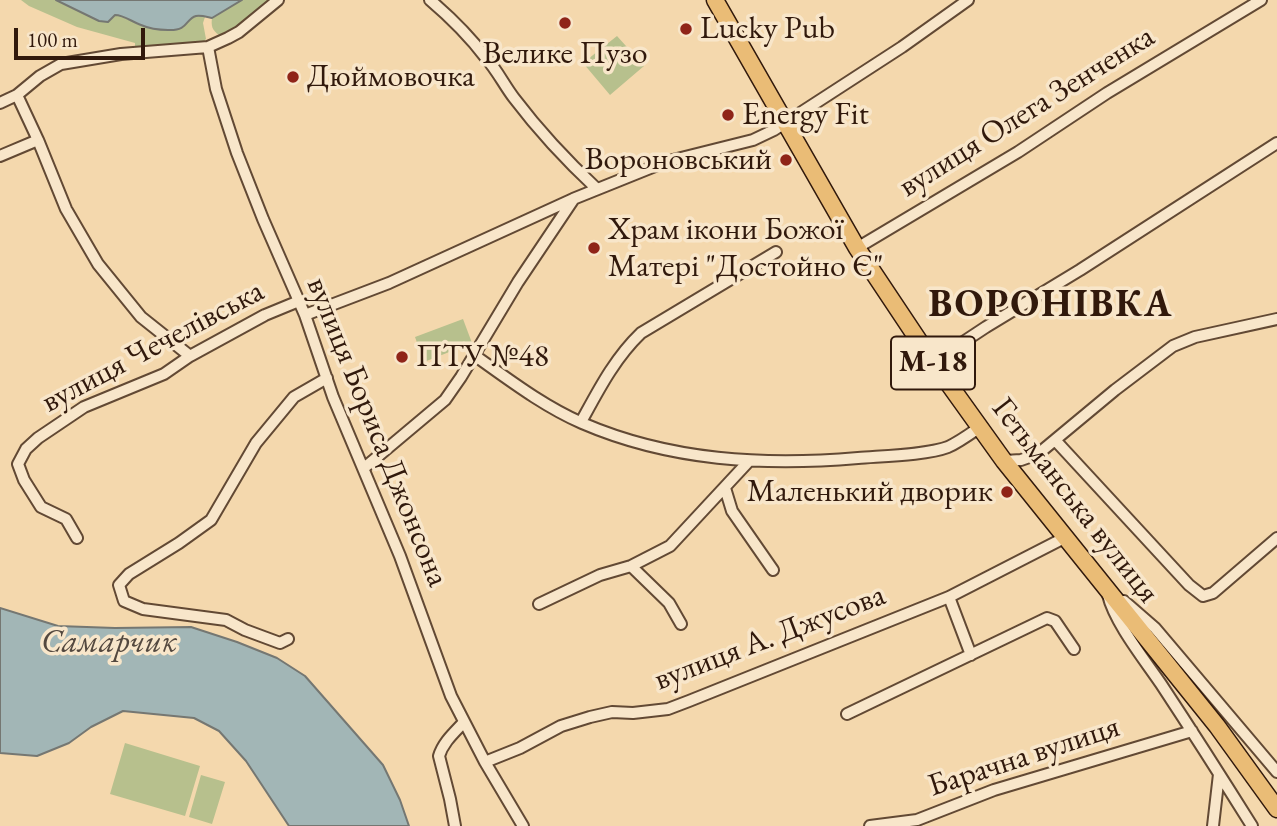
<!DOCTYPE html>
<html>
<head>
<meta charset="utf-8">
<style>
	body { margin:0 }
	#map { position:relative; width:1277px; height:826px; overflow:hidden; background:#f4d8ad; font-family:"EB Garamond",serif }
	canvas { display:block }
	.scale { position:absolute; left:14px; top:28px; width:131px; height:32px; box-sizing:border-box; border:4px solid #31190c; border-top:0; padding-left:9px; font-size:21px; line-height:24px; white-space:nowrap; color:#31190c; -webkit-text-stroke:5px #f8e6ca; paint-order:stroke }
</style>
</head>
<body>
<div id="map">
<canvas width="1277" height="826"></canvas>
<div class="scale">100 m</div>
</div>
<script>
const context = document.querySelector('canvas').getContext('2d');
context.lineJoin = 'round';
function fill(path, color) { context.fillStyle = color; context.fill(path, 'evenodd'); }
function stroke(path, color, width, dash) { context.strokeStyle = color; context.lineWidth = width; context.lineCap = dash ? 'butt' : 'round'; context.setLineDash(dash || []); context.stroke(path); }
function write(font, color, halo, rows, align = 'center') {
  context.font = font + ' "EB Garamond",serif'; context.lineWidth = 7; context.setLineDash([]); context.textBaseline = 'middle'; context.strokeStyle = halo; context.fillStyle = color; for (const [text, x, y, turn = 0] of rows) {
    context.save(); context.translate(x, y); context.rotate((+turn || 0) * Math.PI / 180); context.textAlign = isNaN(turn) ? turn : align; if (halo) context.strokeText(text, 0, 0); context.fillText(text, 0, 0); context.restore();
  }
}
fill(new Path2D(`
	M21 0H56L99 21C113 17 115 11 128 20L191 18 198 15 205 17 203 23 206 39 201 44 135 51V43L77 27 29 6Z
	M242 0H270L239 25 219 35C212 30 211 26 212 18Z
	M617 36 644 66 610 95 583 63Z
	M463 319 472 343 424 362 415 337Z
	M125 743 200 766 185 816 110 794Z
	M201 775 225 782 212 824 189 817Z`), '#b7c08d');
const water = new Path2D(`
	M56 0H242L212 18C207 17 201 15 196 16 185 19 189 31 168 30 158 30 150 29 141 25 132 22 124 15 115 15L108 22 99 21Z
	M0 608 58 626 115 628 191 627 237 642 277 658 305 676 383 765 400 800 409 826H289L246 761 219 731 194 718 123 711 91 727 69 743 37 756 0 753Z`);
fill(water, '#a2b6b6');
stroke(water, '#757772', 2);
const minor = new Path2D(`
	M430 0C450 17 470 37 486 58 497 70 504 85 514 98 539 131 567 161 597 189
	M208 47 216 89 237 153 263 219 305 315 333 397 400 556 451 696 485 762 523 826
	M17 95 38 140 66 209 98 264 141 317 190 356
	M0 103 17 95 40 76 61 64 121 54 208 47 228 38 239 32 278 0
	M0 156 38 140
	M857 248 1018 152 1107 93 1261 0
	M305 315 389 283 573 199 665 162 753 140 774 130 902 47 968 0
	M474 355C508 379 543 406 582 423 670 461 764 466 858 458 882 456 927 455 948 447 959 442 970 434 980 427
	M933 362 986 327 1080 270 1277 143
	M581 422C598 391 614 359 641 333L776 252
	M1055 440 1189 585 1203 596 1213 593 1277 538
	M1004 461 1021 460 1038 454 1115 390 1173 346 1195 337 1277 319
	M364 468 445 400 461 377 518 282 573 200
	M725 488 732 511 773 570
	M77 538 66 519 41 507 24 480 18 464 26 449 38 438 84 407 164 374 190 356 265 315 299 301
	M631 566 669 603 681 624
	M1108 595C1115 623 1144 659 1161 684 1192 731 1222 778 1252 826
	M949 597 971 655
	M1124 601 1155 628 1277 772
	M539 604 600 575 631 566 670 546 749 461
	M288 639 280 643 245 630 226 620 143 609 124 601 119 585 129 574 179 543 211 520 256 443 294 397 327 378
	M847 714 1047 618 1055 621 1074 649
	M485 762 520 748 561 726 590 717 612 712 633 713 668 709 689 701 949 597 1066 537
	M455 826 450 799 439 756C443 742 455 732 464 722
	M870 826 917 820 994 790 1192 731
	M1213 826 1219 774`);
const highway = new Path2D(`
	M715 0 857 248 933 362 1004 461 1217 726 1277 809`);
stroke(minor, '#624934', 14);
stroke(highway, '#31190c', 19);
stroke(minor, '#f8e6ca', 10);
stroke(highway, '#eabc76', 16);
for (const [x, y, r, color] of [
	[565,23,7,"#8f2418"],
	[686,29,7,"#8f2418"],
	[293,77,7,"#8f2418"],
	[728,115,7,"#8f2418"],
	[786,160,7,"#8f2418"],
	[594,248,7,"#8f2418"],
	[402,357,7,"#8f2418"],
	[1007,492,7,"#8f2418"]
]) { const dot = new Path2D(); dot.arc(x, y, r, 0, 2 * Math.PI); context.fillStyle = color; context.fill(dot); stroke(dot, '#f8e6ca', 2.5); }
for (const [x, y, w] of [
	[933,363,84]
]) { const box = new Path2D(); box.roundRect(x - w / 2, y - 26.5, w, 53, 5); context.fillStyle = '#f8e6ca'; context.fill(box); stroke(box, '#31190c', 2); }
write('bold 30px', '#31190c', null, [
	["М-18",933,363]
]);
write('32px', '#31190c', '#f8e6ca', [
	["Lucky Pub",700,29],
	["Велике Пузо",565,54,"center"],
	["Дюймовочка",307,77],
	["Energy Fit",742,115],
	["Вороновський",772,160,"right"],
	["Храм ікони Божої",608,230],
	["Матері \"Достойно Є\"",608,267],
	["ПТУ №48",416,357],
	["Маленький дворик",993,492,"right"]
], 'left');
write('32px', '#31190c', '#f8e6ca', [
	["вулиця Олега Зенченка",1027,112,-32],
	["вулиця Чечелівська",153,347,-28],
	["вулиця Бориса Джонсона",377,432,68],
	["Гетьманська вулиця",1075,501,52],
	["вулиця А. Джусова",770,638,-21],
	["Барачна вулиця",1024,757,-18]
]);
write('italic 33px', '#53483f', '#f8e6ca', [
	["Самарчик",109,643]
]);
context.letterSpacing = '2px';
write('bold 38px', '#31190c', '#f8e6ca', [
	["ВОРОНІВКА",1051,306]
]);
context.letterSpacing = '0px';
</script>
</body>
</html>
